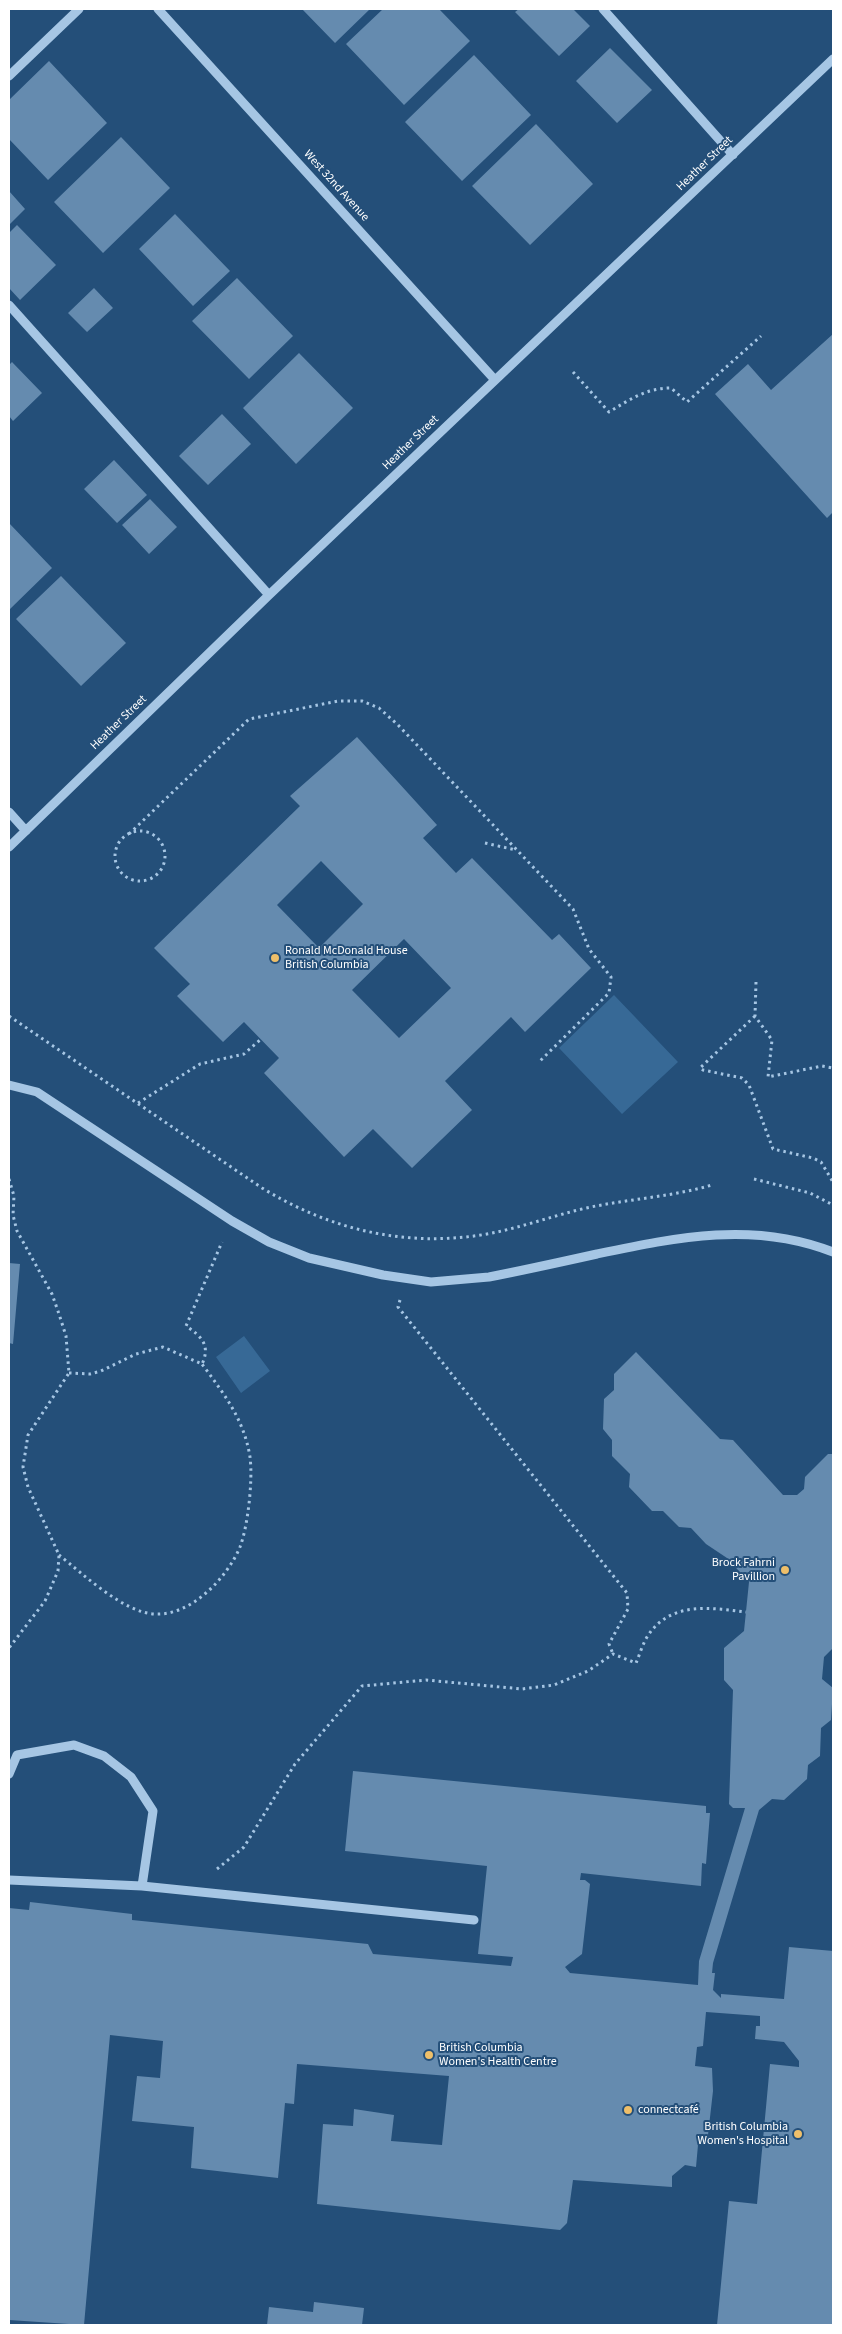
<!DOCTYPE html>
<html>
<head>
<meta charset="utf-8">
<style>
	body { margin:0 }
	#map { position:relative; width:842px; height:2334px; overflow:hidden; background:#244f79; font-family:"Source Sans 3",sans-serif }
	canvas { display:block }
	.frame { position:absolute; inset:0; border:10px solid #fff; pointer-events:none }
</style>
</head>
<body>
<div id="map">
<canvas width="842" height="2334"></canvas>
<div class="frame"></div>
</div>
<script>
const context = document.querySelector('canvas').getContext('2d');
context.lineJoin = 'round';
function fill(path, color) { context.fillStyle = color; context.fill(path, 'evenodd'); }
function stroke(path, color, width, dash) { context.strokeStyle = color; context.lineWidth = width; context.lineCap = dash ? 'butt' : 'round'; context.setLineDash(dash || []); context.stroke(path); }
function write(font, color, halo, rows, align = 'center') {
  context.font = font + ' "Source Sans 3",sans-serif'; context.lineWidth = 4; context.setLineDash([]); context.textBaseline = 'middle'; context.strokeStyle = halo; context.fillStyle = color; for (const [text, x, y, turn = 0] of rows) {
    context.save(); context.translate(x, y); context.rotate((+turn || 0) * Math.PI / 180); context.textAlign = isNaN(turn) ? turn : align; if (halo) context.strokeText(text, 0, 0); context.fillText(text, 0, 0); context.restore();
  }
}
fill(new Path2D(`
	M614 995 678 1062 622 1114 559 1048Z
	M244 1336 270 1371 241 1393 216 1357Z`), '#376996');
fill(new Path2D(`
	M302 9H370L335 43Z
	M383 9H439L470 41 404 105 346 44Z
	M519 9H573L590 26 559 56 515 12Z
	M610 48 652 90 617 123 576 81Z
	M474 55 531 115 462 181 405 122Z
	M49 61 107 123 48 180 9 139V100Z
	M536 124 593 184 530 245 472 186Z
	M121 137 170 188 103 253 54 202Z
	M9 191 25 209 9 225Z
	M175 214 230 271 193 306 139 249Z
	M17 225 56 265 20 300 9 288V233Z
	M237 278 293 336 249 379 192 321Z
	M94 288 113 308 87 332 68 313Z
	M833 334V512L827 518 715 394 748 364 771 390Z
	M299 353 353 408 296 464 243 408Z
	M12 362 42 393 13 421 9 416V365Z
	M222 414 251 444 208 485 179 456Z
	M114 460 147 495 117 523 84 489Z
	M150 499 177 527 149 554 122 525Z
	M9 523 52 568 9 610Z
	M61 576 126 643 81 686 16 619Z
	M357 737 437 825 423 838 456 873 472 858 552 940 559 934 591 968 525 1032 511 1017 445 1081 472 1110 412 1168 373 1129 344 1157 264 1073 279 1058 244 1022 223 1042 177 996 190 984 154 948 300 806 290 796ZM321 861 363 904 319 948 277 905ZM404 939 451 988 399 1038 352 990Z
	M9 1263 20 1264 13 1344 9 1343Z
	M636 1352 720 1439 733 1440 783 1495H797L804 1489 805 1477 828 1454H833V1648L824 1657 822 1679 833 1688 831 1720 821 1728 820 1756 808 1765 807 1779 784 1800 772 1799 759 1810 713 1963 712 1973H715L713 1990 721 1998V1994L784 1999 789 1947 833 1951V2325H717L729 2201 757 2204 770 2064 799 2067V2061L784 2042 755 2039 756 2026H760V2016L706 2012 703 2046 697 2047 695 2066 712 2068 713 2091 708 2135 699 2134 696 2167 685 2165 672 2176V2187L573 2180 567 2223 560 2230 317 2204 323 2124 353 2126 354 2109 394 2115 391 2141 442 2145 449 2076 297 2064 294 2104 285 2103 278 2178 191 2168 194 2127 132 2121 137 2076 160 2078 163 2041 110 2035 84 2325 9 2320V1908L29 1910 30 1902 132 1914V1920L368 1944 373 1954 511 1966 513 1957 478 1954 487 1866 345 1851 353 1771 706 1806V1813H710L706 1864 702 1863 701 1886 581 1873 580 1880H585L590 1884 582 1954 565 1967 570 1973 698 1985 699 1961 745 1808H733L729 1804 733 1690 724 1680V1648L744 1631 749 1582 727 1558 706 1544 691 1528 679 1527 663 1511H652L629 1487 630 1474 612 1456V1440L603 1429 604 1399 614 1390V1374Z
	M314 2302 364 2308 362 2325H267L269 2307 313 2312Z`), '#658baf');
stroke(new Path2D(`
	M573 372 609 412C629 400 646 388 671 388L687 402 761 336
	M115 856a25 25 0 1 1 50 0a25 25 0 1 1-50 0Z
	M129 834 249 719 338 701H362L379 708 398 725 573 909 589 949 611 977 609 993 538 1063
	M485 843 516 850
	M756 982 755 1016 772 1040 768 1077 822 1066 833 1068
	M9 1016 262 1188C331 1230 406 1248 487 1234 520 1228 552 1216 586 1208 628 1199 671 1197 712 1185
	M755 1016 700 1068 703 1070 742 1078 749 1085 773 1149 813 1158 821 1162 833 1182
	M138 1103 200 1064 244 1054 261 1039
	M9 1179 14 1196 13 1215 17 1231 52 1294 59 1314 66 1336 69 1373 28 1435 23 1467 28 1487 59 1555 58 1571 45 1601 9 1648
	M754 1179 810 1193 833 1205
	M400 1300 398 1307 627 1593 628 1609 609 1644 613 1654
	M69 1373 90 1374 101 1371 136 1354 163 1347 202 1364C211 1345 201 1336 186 1326L222 1242
	M59 1555C83 1574 124 1613 155 1614 191 1616 227 1578 240 1547 248 1526 253 1480 250 1457 244 1419 224 1394 202 1364
	M217 1869 244 1847 295 1764 362 1686 426 1680 522 1689 554 1685 588 1671 613 1654 636 1663C640 1654 643 1642 649 1634 672 1601 712 1608 746 1612`), '#a6c6e4', 3, [2.5, 4]);
stroke(new Path2D(`
	M158 9 495 380
	M603 9 733 155
	M9 76 79 9
	M9 305 269 595
	M9 812 26 831
	M9 847 269 595 833 59
	M9 1085 37 1092 232 1221 269 1242 309 1258 383 1275 431 1282 489 1277C525 1270 561 1262 597 1254 678 1237 754 1221 833 1252
	M9 1774 17 1755 74 1745 104 1756 131 1777 153 1811 142 1886
	M9 1880 142 1886 474 1920`), '#a6c6e4', 9);
for (const [x, y, r, color] of [
	[275,958,5,"#eebf6a"],
	[785,1570,5,"#eebf6a"],
	[429,2055,5,"#eebf6a"],
	[628,2110,5,"#eebf6a"],
	[798,2134,5,"#eebf6a"]
]) { const dot = new Path2D(); dot.arc(x, y, r, 0, 2 * Math.PI); context.fillStyle = color; context.fill(dot); stroke(dot, '#244f79', 2); }
write('12px', '#fff', '#244f79', [
	["Heather Street",705,164,-44],
	["West 32nd Avenue",336,186,48],
	["Heather Street",411,443,-44],
	["Heather Street",119,723,-44]
]);
write('12px', '#fff', '#244f79', [
	["Ronald McDonald House",285,951],
	["British Columbia",285,965],
	["Brock Fahrni",775,1563,"right"],
	["Pavillion",775,1577,"right"],
	["British Columbia",439,2048],
	["Women's Health Centre",439,2062],
	["connectcafé",638,2110],
	["British Columbia",788,2127,"right"],
	["Women's Hospital",788,2141,"right"]
], 'left');
</script>
</body>
</html>
